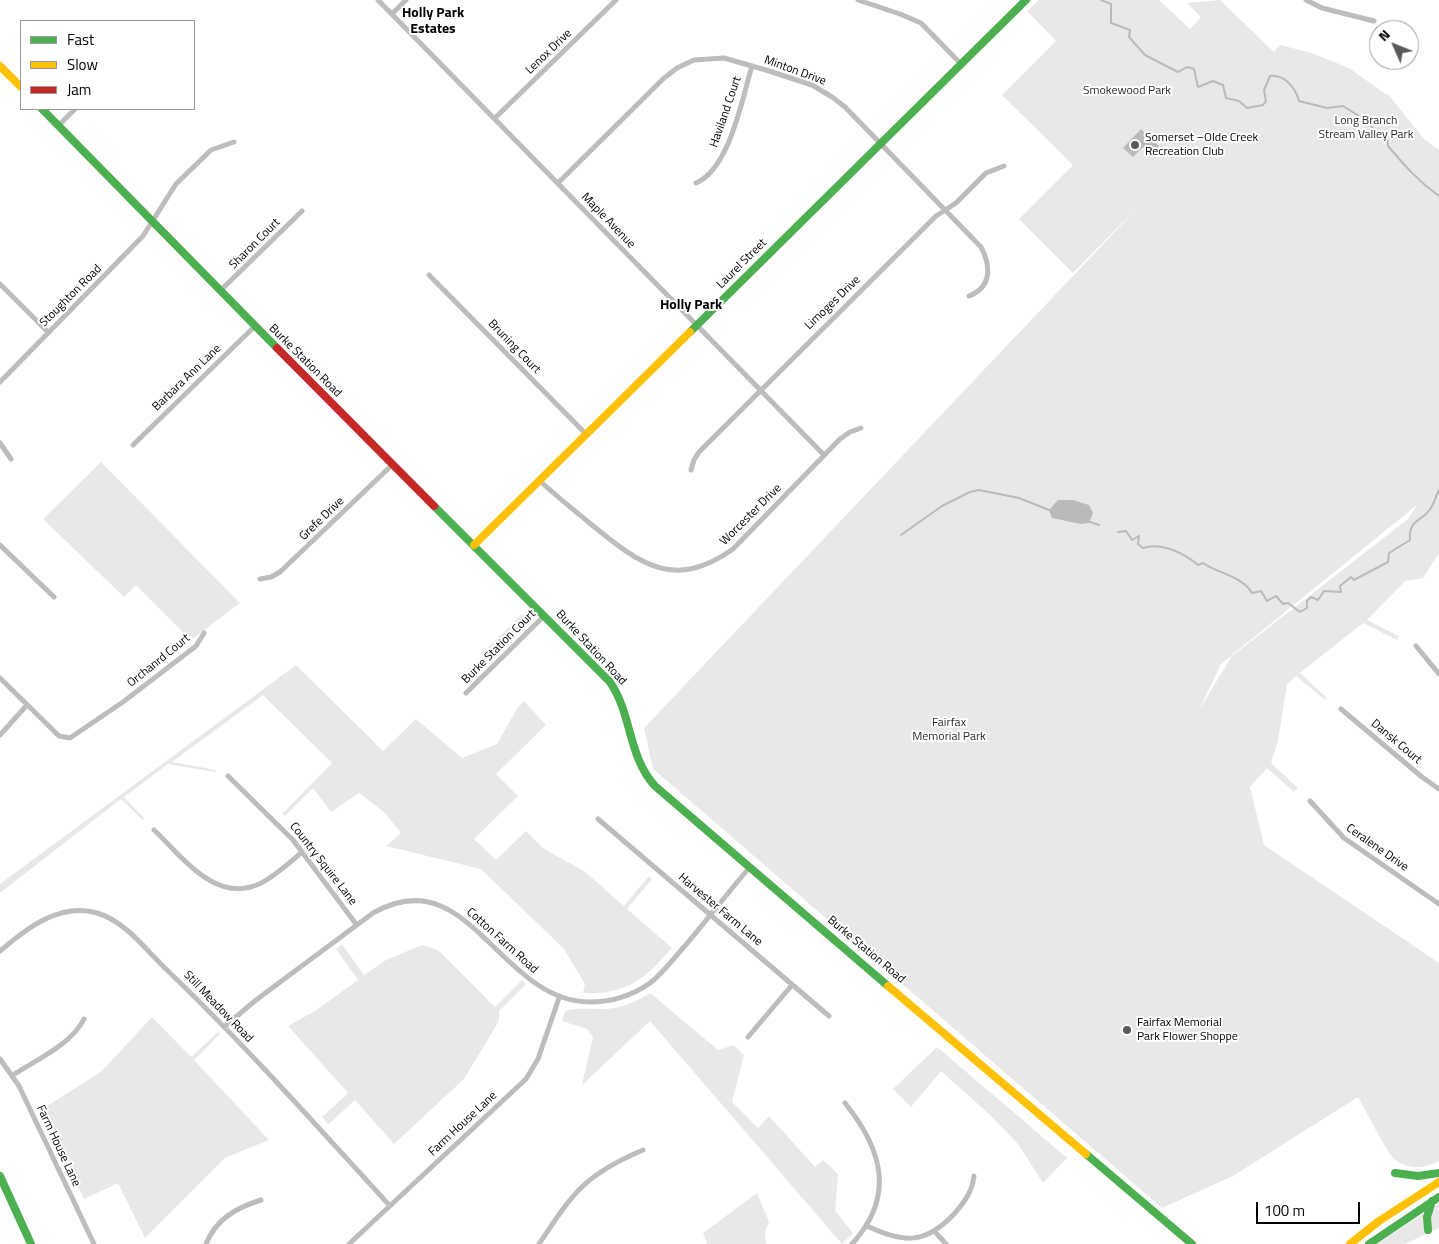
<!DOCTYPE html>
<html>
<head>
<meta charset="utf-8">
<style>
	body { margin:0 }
	#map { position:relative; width:1439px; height:1244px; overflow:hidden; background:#fff; font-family:"Titillium Web",sans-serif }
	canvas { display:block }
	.legend { position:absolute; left:20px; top:20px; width:175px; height:90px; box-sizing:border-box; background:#fff; border:1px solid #999; margin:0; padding:6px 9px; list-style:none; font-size:15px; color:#000 }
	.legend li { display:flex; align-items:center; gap:10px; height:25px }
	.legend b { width:25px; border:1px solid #999 }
	.north { position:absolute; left:1369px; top:20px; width:50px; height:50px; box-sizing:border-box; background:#fff; border:1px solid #999; border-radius:50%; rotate:314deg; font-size:14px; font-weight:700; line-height:20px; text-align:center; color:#000 }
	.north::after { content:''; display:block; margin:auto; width:18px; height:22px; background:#595959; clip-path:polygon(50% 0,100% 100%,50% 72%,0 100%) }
	.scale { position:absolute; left:1256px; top:1202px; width:104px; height:22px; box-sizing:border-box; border:2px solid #000; border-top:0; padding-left:6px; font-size:15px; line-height:18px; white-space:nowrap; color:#000; -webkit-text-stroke:4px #fff; paint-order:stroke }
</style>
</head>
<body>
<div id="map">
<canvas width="1439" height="1244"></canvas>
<ul class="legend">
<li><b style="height:6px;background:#4caf50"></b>Fast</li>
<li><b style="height:6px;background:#ffc107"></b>Slow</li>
<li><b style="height:6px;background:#c62828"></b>Jam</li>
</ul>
<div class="north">N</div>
<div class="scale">100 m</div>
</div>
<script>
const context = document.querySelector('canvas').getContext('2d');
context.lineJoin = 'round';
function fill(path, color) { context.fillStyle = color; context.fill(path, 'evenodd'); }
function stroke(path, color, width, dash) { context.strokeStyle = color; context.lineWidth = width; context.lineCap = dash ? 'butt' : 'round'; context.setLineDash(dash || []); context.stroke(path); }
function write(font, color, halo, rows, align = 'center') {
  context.font = font + ' "Titillium Web",sans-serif'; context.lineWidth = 4; context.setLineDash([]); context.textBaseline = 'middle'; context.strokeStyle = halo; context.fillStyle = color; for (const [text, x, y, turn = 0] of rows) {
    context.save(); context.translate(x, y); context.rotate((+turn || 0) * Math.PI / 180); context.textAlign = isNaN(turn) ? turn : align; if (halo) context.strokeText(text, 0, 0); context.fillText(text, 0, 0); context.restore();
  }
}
fill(new Path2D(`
	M1039 0H1159L1190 29 1201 17 1187 3 1220 0 1274 52 1280 45 1312 53 1349 68 1387 95 1388 94 1424 139 1439 150V553L1423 578 1405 581 1367 620 1399 636 1397 640 1363 623 1300 673 1327 698 1325 700 1296 676 1287 684 1278 741 1271 763 1298 788 1294 792 1267 768 1250 787 1264 845 1439 963V1161C1425 1169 1408 1170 1394 1159 1387 1153 1365 1109 1358 1097L1233 1176 1162 1208 653 769 644 728 1146 199 1073 273 1019 219 1073 165 1002 95 1056 41 1027 11ZM1417 505 1408 519 1232 656 1199 710 1221 664Z
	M101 462 240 603 191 640 136 585 124 597 43 519Z
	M522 614 525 620C523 632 498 654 486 650Z
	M296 665 383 751 416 719 462 758 497 744 518 707 524 701 546 725 496 774 518 796 474 839 496 860 526 831 544 849 584 871 624 906 649 876 652 879 627 909 672 948C645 979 626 995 583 993L585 984 564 949 481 869 386 846 401 833 384 812 359 793 331 812 313 788 285 816 282 814 332 763 263 695 172 762 216 770 215 772 168 764 124 797 144 818 143 820 121 799 0 893V884Z
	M342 944 364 975 386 960 422 945 438 950 495 1007 522 980 526 984 499 1011V1021L464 1079 394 1144 355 1100 329 1124 322 1117 348 1093 288 1026 315 1011 358 980 336 949Z
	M650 993 718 1050 734 1045 744 1055 732 1102 758 1128 769 1116 815 1167 823 1160 838 1174 835 1211 853 1233 842 1244 650 1021 582 1085 593 1037 587 1029 562 1021 565 1012C572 1006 602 1011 614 1008 627 1006 639 1000 650 993Z
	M152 1017 191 1057 218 1032 220 1034 194 1060 269 1140 225 1158 145 1238 118 1183 84 1199 41 1110 102 1071Z
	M937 1047 1067 1158 1043 1183 1018 1144 989 1114 941 1071 911 1107 893 1089Z
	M757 1193 769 1222 765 1231 766 1244H707L703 1233Z
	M1439 1203V1228L1405 1244H1377Z`), '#e8e8e8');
fill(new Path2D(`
	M1141 129 1159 146 1151 155 1143 147 1133 157 1123 148Z
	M1058 500H1073L1089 505 1093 513 1089 523 1081 524 1052 518 1049 510Z`), '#bababa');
stroke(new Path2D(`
	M1101 0 1111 4V23L1130 30 1129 37 1145 55 1178 72 1187 67 1194 69 1198 87 1213 81 1223 85 1226 98 1239 101 1247 108 1263 105 1266 101 1264 90 1270 76C1285 74 1296 89 1299 101L1327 108 1343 106 1364 119 1374 129 1387 136 1388 146C1405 166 1418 181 1439 196
	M1090 522 1099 525
	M1118 532 1126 531 1132 540 1139 536 1138 544 1143 548C1161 542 1184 553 1198 565L1203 563C1219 574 1242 576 1252 593L1261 591 1267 601 1276 596 1283 604 1288 603 1300 612 1307 608V601L1311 597 1318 600 1324 591 1341 592 1340 586 1351 577 1354 580 1388 562 1389 553 1410 540C1408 519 1422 522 1431 508 1434 503 1436 496 1439 490
	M901 535 942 506 970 492 979 490 1019 498 1049 510`), '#bababa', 2);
stroke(new Path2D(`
	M378 0 824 455
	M858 0 900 14 921 23 961 64
	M1306 0 1322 8 1374 21
	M392 14 406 0
	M495 118 616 0
	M59 125 75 109
	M558 183 663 79 677 68 694 60 724 58 766 70 812 85 832 97 845 107 981 247C991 266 992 287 969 296
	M696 183C730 168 742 99 752 66
	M429 275 586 434
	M0 284 48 332
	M221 290 302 211
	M0 382 143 236 176 184 211 150 234 142
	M0 443 11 459
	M133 445 255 326
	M691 470 694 460 699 452 936 216 956 203 986 173 1004 166
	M539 480C556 496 574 510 592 525 640 564 674 591 733 549L840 439 850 432 861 428
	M0 545 54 597
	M260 579 271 577 280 572 392 465
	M1416 646 1439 674
	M0 678 59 736 70 738 123 702 196 646 204 633
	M466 693 545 615
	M1341 709 1422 777 1439 789
	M0 735 27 705
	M228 776 293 840 356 924
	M1310 801 1344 838 1439 904
	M598 819 829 1016
	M154 830C182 856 215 904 259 884 274 877 289 863 302 852
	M0 951C27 928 60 902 97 913 125 921 146 950 167 970 245 1045 317 1126 390 1206
	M224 1027 256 1000 373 913C469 858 499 1002 590 1002 612 1002 633 995 650 983 663 973 673 959 684 947 706 921 727 894 749 868
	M748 1037 792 985
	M0 1059 19 1086 94 1244
	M13 1075C36 1060 71 1045 84 1019
	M845 1103C882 1149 896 1196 852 1244
	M867 1226C905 1244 926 1244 955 1213 965 1201 972 1192 974 1176
	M936 1233 946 1244
	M206 1244C216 1219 236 1208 261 1200
	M349 1244 526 1079 538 1059 559 998
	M539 1244C573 1193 584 1175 643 1150`), '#bdbdbd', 5);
stroke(new Path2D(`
	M42 109 277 348
	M690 332 1026 0
	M434 506 610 682C632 714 628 757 655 786L888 986
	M1086 1154 1192 1244
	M1395 1173 1418 1176 1439 1173
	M0 1176 31 1244
	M1428 1230 1427 1217 1432 1201
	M1369 1244 1439 1197`), '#4caf50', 8);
stroke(new Path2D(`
	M0 66 21 87
	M474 545 690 332
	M888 986 1086 1154
	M1350 1244 1379 1221 1439 1182`), '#ffc107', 8);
stroke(new Path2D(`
	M277 348 434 506`), '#c62828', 8);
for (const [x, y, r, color] of [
	[1135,145,5,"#595959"],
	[1127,1030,5,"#595959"]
]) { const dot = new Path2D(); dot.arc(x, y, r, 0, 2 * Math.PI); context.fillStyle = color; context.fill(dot); stroke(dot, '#fff', 2); }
write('12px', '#000', '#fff', [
	["Lenox Drive",549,52,-44],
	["Minton Drive",795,71,20],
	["Haviland Court",726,112,-71],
	["Maple Avenue",608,221,46],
	["Sharon Court",255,244,-45],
	["Laurel Street",742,264,-45],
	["Stoughton Road",71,296,-45],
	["Limoges Drive",833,303,-44],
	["Bruning Court",514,347,46],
	["Burke Station Road",305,361,45],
	["Barbara Ann Lane",187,378,-44],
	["Worcester Drive",751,515,-45],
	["Grefe Drive",322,519,-44],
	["Burke Station Court",499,647,-45],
	["Burke Station Road",591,648,47],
	["Orchanrd Court",159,661,-39],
	["Dansk Court",1396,742,40],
	["Ceralene Drive",1377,848,35],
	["Country Squire Lane",323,864,52],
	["Harvester Farm Lane",720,910,40],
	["Cotton Farm Road",502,941,42],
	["Burke Station Road",866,950,40],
	["Still Meadow Road",218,1007,46],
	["Farm House Lane",463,1124,-43],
	["Farm House Lane",58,1146,65]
]);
write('12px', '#2c2c2c', '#fff', [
	["Smokewood Park",1127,91],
	["Long Branch",1366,121],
	["Stream Valley Park",1366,135],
	["Fairfax",949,723],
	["Memorial Park",949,737]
]);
write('12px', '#000', '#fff', [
	["Somerset –Olde Creek",1145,138],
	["Recreation Club",1145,152],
	["Fairfax Memorial",1137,1023],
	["Park Flower Shoppe",1137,1037]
], 'left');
write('bold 14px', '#000', '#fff', [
	["Holly Park",433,14],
	["Estates",433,30],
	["Holly Park",691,306]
]);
</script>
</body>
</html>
